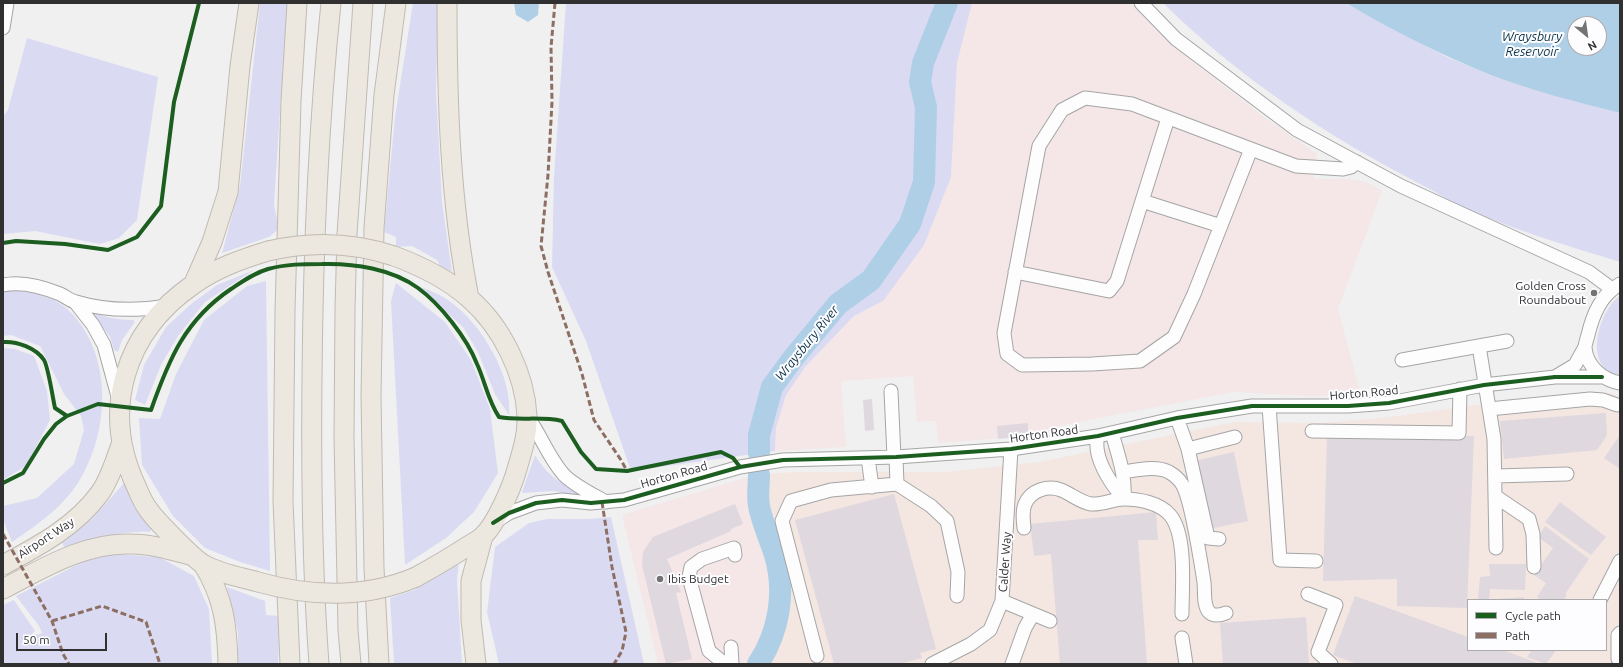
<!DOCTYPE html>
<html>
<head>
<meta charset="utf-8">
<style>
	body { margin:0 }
	#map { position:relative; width:1623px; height:667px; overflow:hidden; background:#f0f0f1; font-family:Ubuntu,sans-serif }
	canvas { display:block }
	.frame { position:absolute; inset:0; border:4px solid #303031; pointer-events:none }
	.legend { position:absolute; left:1467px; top:599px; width:140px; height:52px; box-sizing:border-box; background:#fdfdff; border:1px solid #ababad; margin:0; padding:5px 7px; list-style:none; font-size:12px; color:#303031 }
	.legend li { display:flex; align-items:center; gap:8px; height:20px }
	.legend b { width:20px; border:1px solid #ababad }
	.north { position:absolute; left:1567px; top:16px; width:40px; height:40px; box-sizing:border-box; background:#fdfdff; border:1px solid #ababad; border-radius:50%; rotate:151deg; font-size:11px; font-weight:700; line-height:16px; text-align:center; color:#303031 }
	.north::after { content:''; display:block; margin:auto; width:14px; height:18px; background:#737374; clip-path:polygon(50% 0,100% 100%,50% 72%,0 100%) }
	.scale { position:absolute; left:16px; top:633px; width:91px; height:18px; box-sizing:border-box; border:2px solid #303031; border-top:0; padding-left:5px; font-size:12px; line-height:14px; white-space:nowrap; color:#303031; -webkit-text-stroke:3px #fdfdff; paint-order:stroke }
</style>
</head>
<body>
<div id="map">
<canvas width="1623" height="667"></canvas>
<div class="frame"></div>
<ul class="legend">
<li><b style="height:5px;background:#1b5e20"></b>Cycle path</li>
<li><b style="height:5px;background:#8d6e63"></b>Path</li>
</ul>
<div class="north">N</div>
<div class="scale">50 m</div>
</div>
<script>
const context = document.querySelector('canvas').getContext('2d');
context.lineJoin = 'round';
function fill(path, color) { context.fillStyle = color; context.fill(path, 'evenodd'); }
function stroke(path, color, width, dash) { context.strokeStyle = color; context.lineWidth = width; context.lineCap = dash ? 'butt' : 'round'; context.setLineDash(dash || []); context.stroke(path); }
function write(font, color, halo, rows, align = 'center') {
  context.font = font + ' Ubuntu,sans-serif'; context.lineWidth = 4; context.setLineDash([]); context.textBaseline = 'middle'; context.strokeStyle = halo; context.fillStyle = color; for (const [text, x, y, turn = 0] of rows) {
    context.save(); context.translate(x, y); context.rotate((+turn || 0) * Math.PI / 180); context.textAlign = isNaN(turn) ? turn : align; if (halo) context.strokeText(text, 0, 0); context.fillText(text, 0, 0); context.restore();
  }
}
fill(new Path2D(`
	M972 3H1130L1157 31 1192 61 1265 118 1317 154 1314 179H1350L1367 182 1382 191 1338 309 1361 395 1310 396 1233 392 1053 427 1057 432 1028 436 938 443 936 421 917 422 913 376 841 381 846 447 775 451 776 428 786 394 806 366 854 316 883 301 951 177 957 63Z
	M755 475 756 524 775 591V606L762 650 764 664H658L622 515Z`), '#f5e6e7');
fill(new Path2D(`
	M1611 393 1620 397V664H764L762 650 775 606V591L756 524 755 475 794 472H946L1039 462 1234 422 1321 423 1383 418 1505 401ZM1468 600H1606V650H1468Z`), '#f4e7e2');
fill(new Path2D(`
	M260 3H287L274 205 279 229 269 237 222 253 240 186Z
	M413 3H438L436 90 442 202 452 272 440 266 437 260 412 246 396 247V237L384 232 395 117Z
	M566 3H972L957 63 951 177 924 245 883 301 854 316 806 366 786 395 776 428 775 451 631 471 586 341 552 267 554 176Z
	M1163 3H1346L1402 34 1449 58 1492 75 1525 87 1620 113V262C1571 247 1521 232 1474 212 1455 204 1438 193 1420 184 1327 136 1238 77 1163 3Z
	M27 38 158 77 137 220 119 238 100 244 35 231 3 234V116L8 110Z
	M254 270 205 302 178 336 161 365 145 405 135 400 144 365 166 327 191 304 217 285Z
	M266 281 270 571 240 562 205 548 173 516 142 465 139 418 160 419 176 374 204 320 247 286Z
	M396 283 445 322 471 360 490 409 498 473 474 512 446 538 405 565 391 301Z
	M416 285C428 290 443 295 452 303 482 325 513 377 509 415L495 394 478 352 463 327Z
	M10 290C29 292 50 295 65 307 112 348 111 425 82 476 67 504 39 524 12 542L3 520V506L37 498 74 464 84 430 81 416 64 394 40 346 11 335 3 336V292Z
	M1620 296V375C1581 370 1599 309 1620 296Z
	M91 312C105 317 118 320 133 320L135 322 122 340 118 352 114 350 110 337Z
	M3 348 15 349 34 356 47 391 50 420 26 466 3 480Z
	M535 455C548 478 569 489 593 499L554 491 523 493 522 492Z
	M124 483 136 507 152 528 150 532C120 530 93 540 66 550L62 543 92 519Z
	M611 517 644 664H499L487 612 495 547 529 523 547 519H589Z
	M100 553 159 557 194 576 209 609 212 664H3V605L14 600 35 631 28 638 42 633 39 626 16 596Z
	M459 561 457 580 462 664H394L390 598 414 590Z
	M227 587 265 601 266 615 280 616 278 664H238V633Z`), '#dadbf2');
fill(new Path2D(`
	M514 3H539L538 15 528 22 516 15Z
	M1346 3H1620V113C1577 102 1533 91 1491 75 1441 55 1393 31 1346 3ZM1575 24H1599V48H1575Z`), '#aecfe6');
stroke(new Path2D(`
	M759 453V435L772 387 794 357 838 304 871 280 910 224 924 182 926 107 920 82 923 63 947 3
	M758 664C779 632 786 592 775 555 770 539 762 522 759 506 757 496 759 485 759 475`), '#aecfe6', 22);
fill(new Path2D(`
	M872 399 874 430 865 431 863 400Z
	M1606 413 1607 435 1597 450 1504 459 1500 421Z
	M1028 423V436L998 439 997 426Z
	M1620 435V469L1604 458Z
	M1474 436 1467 608 1397 606V579L1323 581 1327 437Z
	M1234 452 1248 521 1209 529 1194 461Z
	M894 494 936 649 920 653 922 658 899 664H834L795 520Z
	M1560 502 1606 537 1591 555 1545 522Z
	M735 504 743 524 731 529V531L667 559 681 592 676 593 692 659 666 664 642 565 643 552 653 537Z
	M1156 512 1158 540H1138L1147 664H1060L1051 554 1034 556 1030 524Z
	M1545 526 1589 559 1565 594 1567 595 1564 600H1542L1537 597 1546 583 1534 575 1553 548 1538 537Z
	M1489 564H1526L1525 590 1490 589 1489 600H1478L1480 577 1490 576Z
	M1355 596 1468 637V650H1503L1540 664H1357L1333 655Z
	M1524 597V600H1496V599Z
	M1306 617 1309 664H1223L1220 623Z
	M1532 650H1556L1546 664 1527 657Z`), '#dfd8df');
const minor = new Path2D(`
	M1141 3 1176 39 1297 130 1401 186 1589 272 1612 289
	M3 28 7 3
	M1251 149 1194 294 1174 337 1140 361 1092 364 1022 365 1007 354 1004 333 1039 146 1062 110 1085 98 1132 104 1296 166 1343 169 1351 167 1357 162
	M1142 201 1221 226
	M1015 272 1109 291 1117 281 1168 118
	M1620 284C1601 295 1593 314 1588 335 1587 339 1585 344 1585 348 1587 367 1603 380 1620 383
	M3 285C21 281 43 287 60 294 65 296 70 301 76 302 106 311 137 311 167 306
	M75 302 93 325 104 345 119 400
	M1507 341 1479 346 1494 439 1495 496 1529 519 1533 534 1534 567
	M1402 360 1479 346
	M1555 377 1575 365 1585 347
	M891 391 894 457
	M1269 406 1280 560 1316 561
	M1489 409 1590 399 1603 400 1617 405
	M527 416C541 435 548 457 564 475 575 486 592 494 606 502
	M1177 418 1188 449 1208 538 1219 539
	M1312 431 1459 433 1460 389
	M1112 433C1118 455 1126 476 1124 499
	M1098 436C1092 457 1111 484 1124 499
	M1188 449 1235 437
	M896 457 897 484
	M868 458 872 487
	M1123 472C1137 470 1156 465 1169 472 1174 475 1179 479 1182 484 1191 498 1201 563 1204 582 1205 591 1203 605 1209 612 1214 617 1221 615 1226 613
	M1495 476 1567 474
	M1495 496 1496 548
	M495 522 509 513 536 503 562 500 591 503 624 500 740 467 783 460 896 457 1011 449 1098 436 1177 418 1252 406H1348L1389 403 1484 385 1555 377H1602
	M1024 528C1023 520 1022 511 1025 504 1031 490 1048 485 1061 490 1071 494 1080 502 1091 504 1103 505 1113 499 1124 499 1139 499 1160 503 1170 515 1187 535 1182 588 1182 614
	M1308 594 1336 605 1318 652 1331 664
	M1600 600 1620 561
	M1002 601 1050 621
	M1182 638 1186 664
	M731 647 732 664
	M817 656 782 521 791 501 831 490 897 484 931 506 947 521 958 572 957 596
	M1618 659V635L1620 633
	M725 664 709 651 689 577 691 567 702 559 734 548 735 555
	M932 664 971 644 990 630 1002 601 1011 449
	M1012 664 1025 628 1033 614`);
const highway = new Path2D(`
	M447 3C447 102 450 201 469 298
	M394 256C421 266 449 280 470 299 502 327 525 374 527 416 528 434 522 452 517 469 512 487 496 524 483 536 479 540 473 543 468 546 451 557 434 567 416 577
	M194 283 212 242 228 192 240 66 249 3
	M203 564C224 598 227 625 228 664
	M3 565C39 546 76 526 100 493 110 479 115 461 121 445
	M258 582C240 577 220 574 203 564 194 559 154 519 148 509 143 503 140 495 137 488 100 411 124 332 194 284 216 268 242 259 268 251
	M3 589C42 569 85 542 131 544 151 544 171 550 190 555
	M290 664 283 501 285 311 291 101 297 3
	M319 664C312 569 311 473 312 378 313 253 318 128 331 3
	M351 664 348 630 344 438 345 309 347 234 363 3
	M379 664 374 568 371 396 374 228 384 95 396 3
	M476 664 471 620V581L483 536`);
stroke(minor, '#a5a5a6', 15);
stroke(highway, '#c0bab2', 21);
stroke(minor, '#fdfdfd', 13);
stroke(highway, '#ede8df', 19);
const highwayBridge = new Path2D(`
	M268 251C311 241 352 242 394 256
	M258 582C311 597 364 599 416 577`);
stroke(highwayBridge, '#c0bab2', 21, []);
stroke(highwayBridge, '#ede8df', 19);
stroke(new Path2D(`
	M555 3 551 47 552 102 548 175 541 246 548 272 582 374 594 420 621 460 627 471
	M602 502 612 567 626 632 622 651 614 664
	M3 534 52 621 63 654 69 664
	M52 621 102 606 146 622 160 664`), '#8d6e63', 3, [6, 3]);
stroke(new Path2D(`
	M3 243 16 241 65 244 108 250 137 237 161 206 174 102 199 3
	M3 342C17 341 36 348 44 360 48 366 53 399 55 408L67 416
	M3 483 23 473 44 439 56 424 67 416 98 404 151 410C169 359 185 320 231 289 243 281 254 273 268 269 286 264 304 264 322 264 354 263 392 269 418 288 440 304 467 338 477 364 485 381 488 401 499 417 520 421 541 416 562 421L581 452 596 469 627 471 721 452 733 458 740 467
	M493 523 509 513 536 503 562 500 591 503 624 500 740 467 783 460 896 457 1011 449 1098 436 1177 418 1252 406H1348L1389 403 1484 385 1555 377H1602`), '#1b5e20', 4);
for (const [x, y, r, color] of [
	[1594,293,4,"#737374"],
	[660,579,4,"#737374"]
]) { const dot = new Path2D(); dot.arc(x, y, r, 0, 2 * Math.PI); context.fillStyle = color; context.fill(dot); stroke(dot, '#fdfdff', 1.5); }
write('12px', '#303031', '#fdfdff', [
	["Golden Cross",1586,286],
	["Roundabout",1586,300],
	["Ibis Budget",668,579,"left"]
], 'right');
write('12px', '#303031', '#fdfdff', [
	["Horton Road",1364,393,-5],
	["Horton Road",1044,434,-8],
	["Horton Road",674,475,-16],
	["Airport Way",46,538,-33],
	["Calder Way",1005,562,-86]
]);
write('italic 13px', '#0a3248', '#fdfdff', [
	["Wraysbury",1532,37],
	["Reservoir",1532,52],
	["Wraysbury River",807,343,-51]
]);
</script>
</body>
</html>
